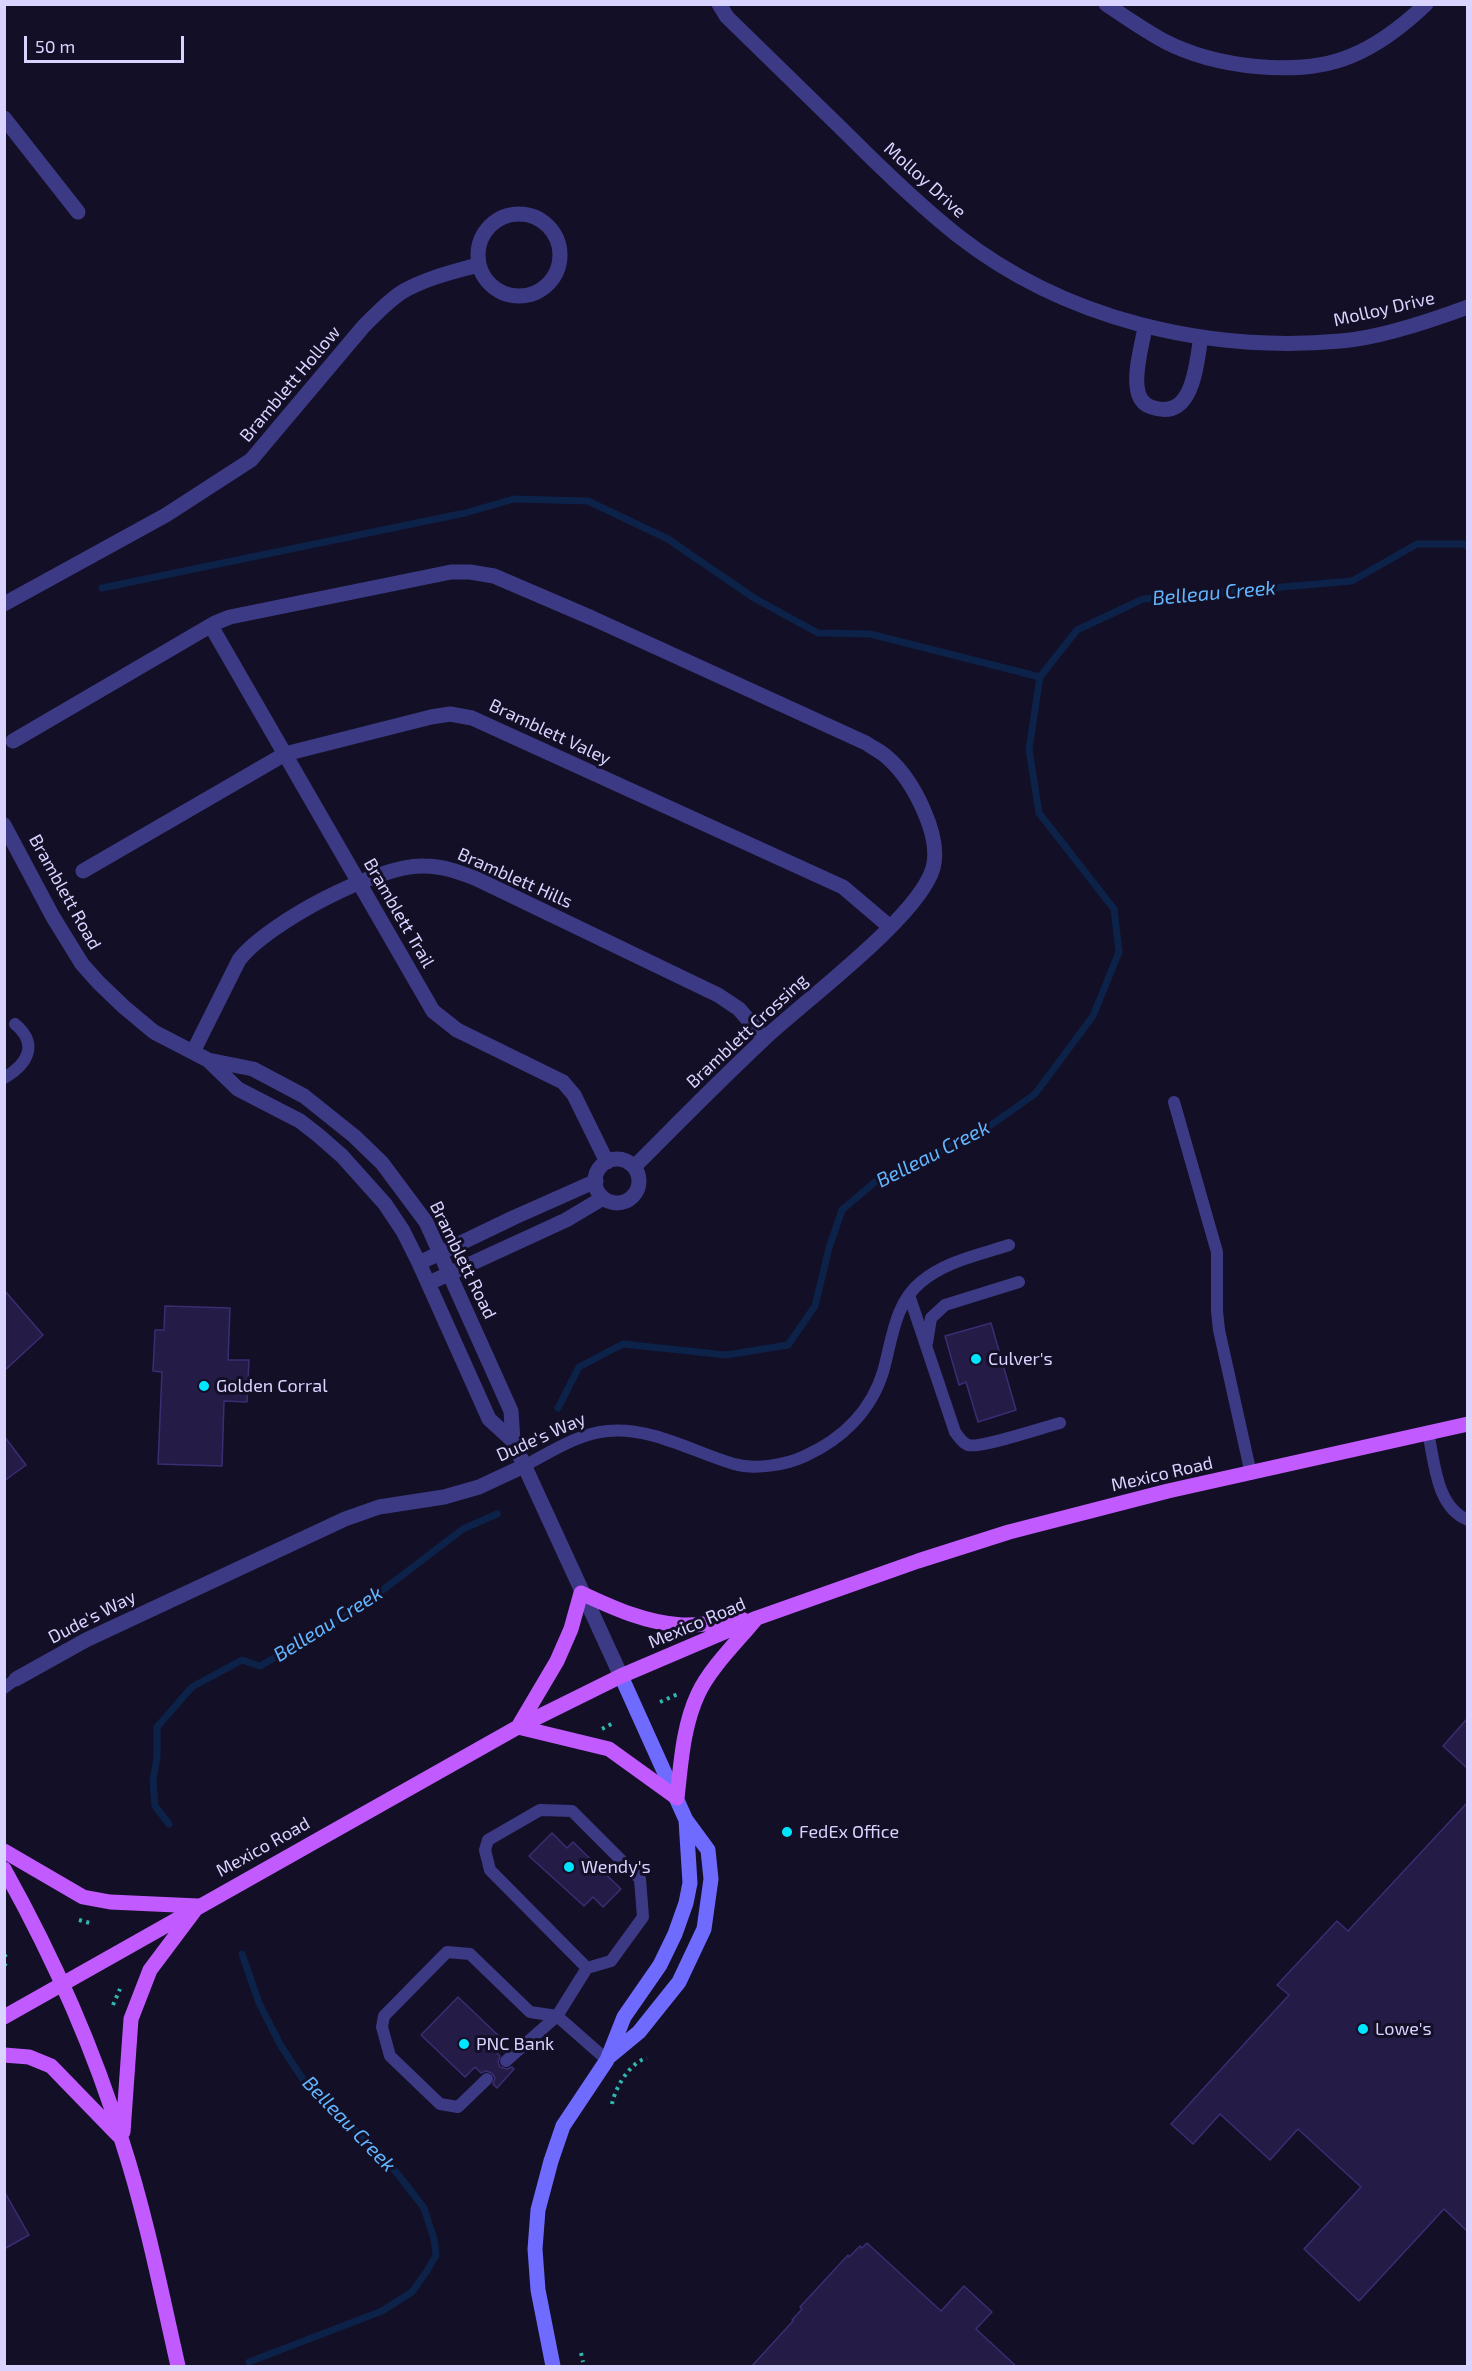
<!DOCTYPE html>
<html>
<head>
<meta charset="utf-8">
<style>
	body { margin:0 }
	#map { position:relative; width:1472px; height:2371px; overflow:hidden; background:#130f26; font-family:"Exo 2",sans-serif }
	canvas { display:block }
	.frame { position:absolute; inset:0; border:6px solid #d9d4ff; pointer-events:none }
	.scale { position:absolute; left:24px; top:36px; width:160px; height:27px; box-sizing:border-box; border:3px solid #d9d4ff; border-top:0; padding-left:8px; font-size:18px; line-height:21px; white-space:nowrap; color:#d9d4ff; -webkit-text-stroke:4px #130f26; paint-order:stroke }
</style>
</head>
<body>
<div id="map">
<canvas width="1472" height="2371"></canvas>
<div class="frame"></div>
<div class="scale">50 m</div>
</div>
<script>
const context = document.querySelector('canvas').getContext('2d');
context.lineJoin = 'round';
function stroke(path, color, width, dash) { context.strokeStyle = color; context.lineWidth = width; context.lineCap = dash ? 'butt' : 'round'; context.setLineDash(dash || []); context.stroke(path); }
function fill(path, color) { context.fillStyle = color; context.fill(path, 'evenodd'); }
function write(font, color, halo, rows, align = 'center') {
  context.font = font + ' "Exo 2",sans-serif'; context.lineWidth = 6; context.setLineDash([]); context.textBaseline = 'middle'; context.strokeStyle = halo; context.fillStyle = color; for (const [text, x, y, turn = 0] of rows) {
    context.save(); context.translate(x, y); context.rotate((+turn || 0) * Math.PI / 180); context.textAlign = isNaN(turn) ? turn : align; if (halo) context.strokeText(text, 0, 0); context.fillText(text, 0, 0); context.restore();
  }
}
stroke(new Path2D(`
	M102 588 465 513 514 499 588 501 668 539 754 598 818 633 870 634 1040 677
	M558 1408 579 1367 623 1344 726 1355 788 1345 815 1306 829 1248 842 1210 876 1181 978 1134 1035 1094 1093 1016 1119 952 1114 909 1039 813 1029 749 1040 677 1077 630 1143 599 1352 581 1417 544H1464L1468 547
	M169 1824 155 1806 153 1781 157 1757V1727L192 1687 242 1660 260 1666 354 1612 463 1529 497 1514
	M242 1954 259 2003 281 2046 304 2081 340 2117 377 2149 400 2177 424 2208 434 2239 436 2255 427 2271 412 2292 382 2311 249 2362`), '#0c2248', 7);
const building = new Path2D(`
	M4 1290 43 1335 4 1371Z
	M165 1306 230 1308 228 1360H249L247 1402 224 1401 222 1466 158 1464 162 1372 153 1371 155 1330H164Z
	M991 1323 1016 1410 978 1422 966 1382 959 1385 945 1336Z
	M4 1436 26 1465 4 1481Z
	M1467 1719V1768L1443 1746Z
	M1467 1803V2231L1444 2209 1359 2301 1304 2249 1361 2187 1298 2129 1270 2160 1220 2114 1193 2144 1171 2124 1289 1995 1277 1985 1337 1921 1348 1931Z
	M552 1833 567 1848 573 1842 621 1889 603 1907 593 1897 584 1906 529 1856Z
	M458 1997 502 2039 493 2049 500 2056 498 2062 500 2067 507 2069 512 2067 514 2069 497 2088 493 2084 495 2078 492 2073 486 2071 481 2073 475 2067 465 2077 421 2035Z
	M4 2191 29 2235 4 2249Z
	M867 2243 941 2311 964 2286 992 2312 976 2329 1017 2367H751L793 2321 792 2320 802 2309 800 2307 848 2255 849 2257 860 2246 862 2248Z`);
fill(building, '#241b47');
stroke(building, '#3b2d73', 1.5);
stroke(new Path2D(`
	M660 1702 678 1694
	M602 1729 615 1722
	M79 1920 90 1923
	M4 1956 7 1954
	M4 1964 8 1968
	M113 2005 120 1989
	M612 2104C615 2088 630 2062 647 2058
	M581 2353 583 2362`), '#2fb8b0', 4, [3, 4.5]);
stroke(new Path2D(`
	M4 1078C28 1064 39 1044 15 1024
	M1174 1102 1217 1252V1311L1219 1330 1251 1474
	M909 1295 955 1432C959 1437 962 1443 968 1445 979 1449 1044 1427 1060 1423
	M927 1343 931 1318 945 1305 1019 1282
	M1428 1433C1435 1463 1436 1507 1468 1520
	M524 1466C549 1453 579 1433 608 1431 652 1427 693 1452 734 1464 755 1470 786 1465 805 1456 842 1439 871 1411 883 1372 892 1341 894 1304 921 1282 946 1261 979 1255 1009 1245
	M4 1688 16 1679
	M506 2061 557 2016 587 1968 611 1961 643 1917 640 1879 572 1811 540 1810 488 1840 485 1850 490 1870 587 1968
	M487 2079 458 2107 440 2104 390 2056 382 2027 384 2016 447 1952 470 1954 530 2012 557 2016 607 2060`), '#3d3a85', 12);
stroke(new Path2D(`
	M719 4 727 17C767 56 807 95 847 134 882 169 918 204 957 235 1064 319 1206 353 1341 341 1380 338 1430 321 1468 307
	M1106 4C1125 17 1144 30 1164 41 1214 67 1298 78 1351 56 1380 44 1404 25 1426 4
	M4 118 78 212
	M478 255a41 41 0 1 1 82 0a41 41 0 1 1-82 0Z
	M1145 327C1142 345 1135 368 1137 386 1138 396 1142 404 1151 407 1194 422 1196 364 1201 337
	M4 604 166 515 251 460 363 327C375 315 388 301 402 292 426 278 453 272 478 265
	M211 626 433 1011 457 1030 563 1082 574 1095 607 1162
	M13 741 215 623 230 617 451 572H470L494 576 592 618 866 743C873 748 882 752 888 758 913 780 942 836 933 868 919 917 804 1001 764 1039 719 1081 677 1124 634 1167
	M4 825 53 917 82 964 98 982 124 1007 154 1032 208 1060 238 1089 300 1121 318 1135 342 1156 385 1204 403 1231 419 1263 489 1419 513 1441
	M83 871 285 754 431 717 450 714 472 718 843 887 890 927
	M193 1052 239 960C266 924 378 864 424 866 443 866 459 872 477 879L718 995 739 1009 764 1038
	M208 1060 253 1069 304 1096 354 1136 382 1163 426 1222 511 1411 513 1441 621 1676
	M595 1181a22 22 0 1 1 44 0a22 22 0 1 1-44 0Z
	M419 1263 515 1217 596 1181
	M429 1283 566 1220 603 1198
	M16 1679 86 1640 345 1519 379 1507 444 1497 479 1487 524 1466`), '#3d3a85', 15);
stroke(new Path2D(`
	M610 2056 639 2032 679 1982 704 1929 711 1879 708 1850 686 1820 621 1676
	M553 2366 538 2290 535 2249 538 2210 551 2161 563 2126 607 2060 624 2017 660 1965 675 1934 686 1903 690 1883 686 1820`), '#6f6bff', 15);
stroke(new Path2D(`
	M518 1727 609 1749 677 1798C681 1763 683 1726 698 1694 710 1668 737 1642 755 1620
	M518 1727 557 1661 571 1629 581 1593C613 1608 646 1623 682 1625 702 1626 723 1621 742 1619
	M4 1851 83 1897 110 1902 198 1906
	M4 1869C52 1955 93 2046 122 2141 146 2215 161 2291 178 2366
	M4 2017 518 1727 621 1676 757 1618 918 1561 1009 1532 1168 1491 1468 1424
	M4 2055 29 2057 51 2066 118 2135
	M123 2132 131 2019 150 1970 195 1910`), '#c25bff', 15);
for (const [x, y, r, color] of [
	[976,1359,6,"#00e5ff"],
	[204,1386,6,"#00e5ff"],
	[787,1832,6,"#00e5ff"],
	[569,1867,6,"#00e5ff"],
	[1363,2029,6,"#00e5ff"],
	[464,2044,6,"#00e5ff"]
]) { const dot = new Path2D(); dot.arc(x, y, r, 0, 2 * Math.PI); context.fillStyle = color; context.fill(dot); stroke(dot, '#130f26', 2); }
write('18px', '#d9d4ff', '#130f26', [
	["Molloy Drive",925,180,42],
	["Molloy Drive",1384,309,-13],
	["Bramblett Hollow",290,384,-50],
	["Bramblett Valey",550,732,25],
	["Bramblett Hills",515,878,24],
	["Bramblett Road",65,892,61],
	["Bramblett Trail",399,913,60],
	["Bramblett Crossing",747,1031,-43],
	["Bramblett Road",463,1260,64],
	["Dude's Way",541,1437,-24],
	["Mexico Road",1162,1474,-13],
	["Dude's Way",92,1617,-27],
	["Mexico Road",697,1623,-23],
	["Mexico Road",263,1847,-29]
]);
write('18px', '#d9d4ff', '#130f26', [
	["Culver's",988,1359],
	["Golden Corral",216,1386],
	["FedEx Office",799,1832],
	["Wendy's",581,1867],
	["Lowe's",1375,2029],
	["PNC Bank",476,2044]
], 'left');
write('italic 20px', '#62b6ff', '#130f26', [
	["Belleau Creek",1214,593,-5],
	["Belleau Creek",933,1154,-27],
	["Belleau Creek",328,1624,-32],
	["Belleau Creek",349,2124,46]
]);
</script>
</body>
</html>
